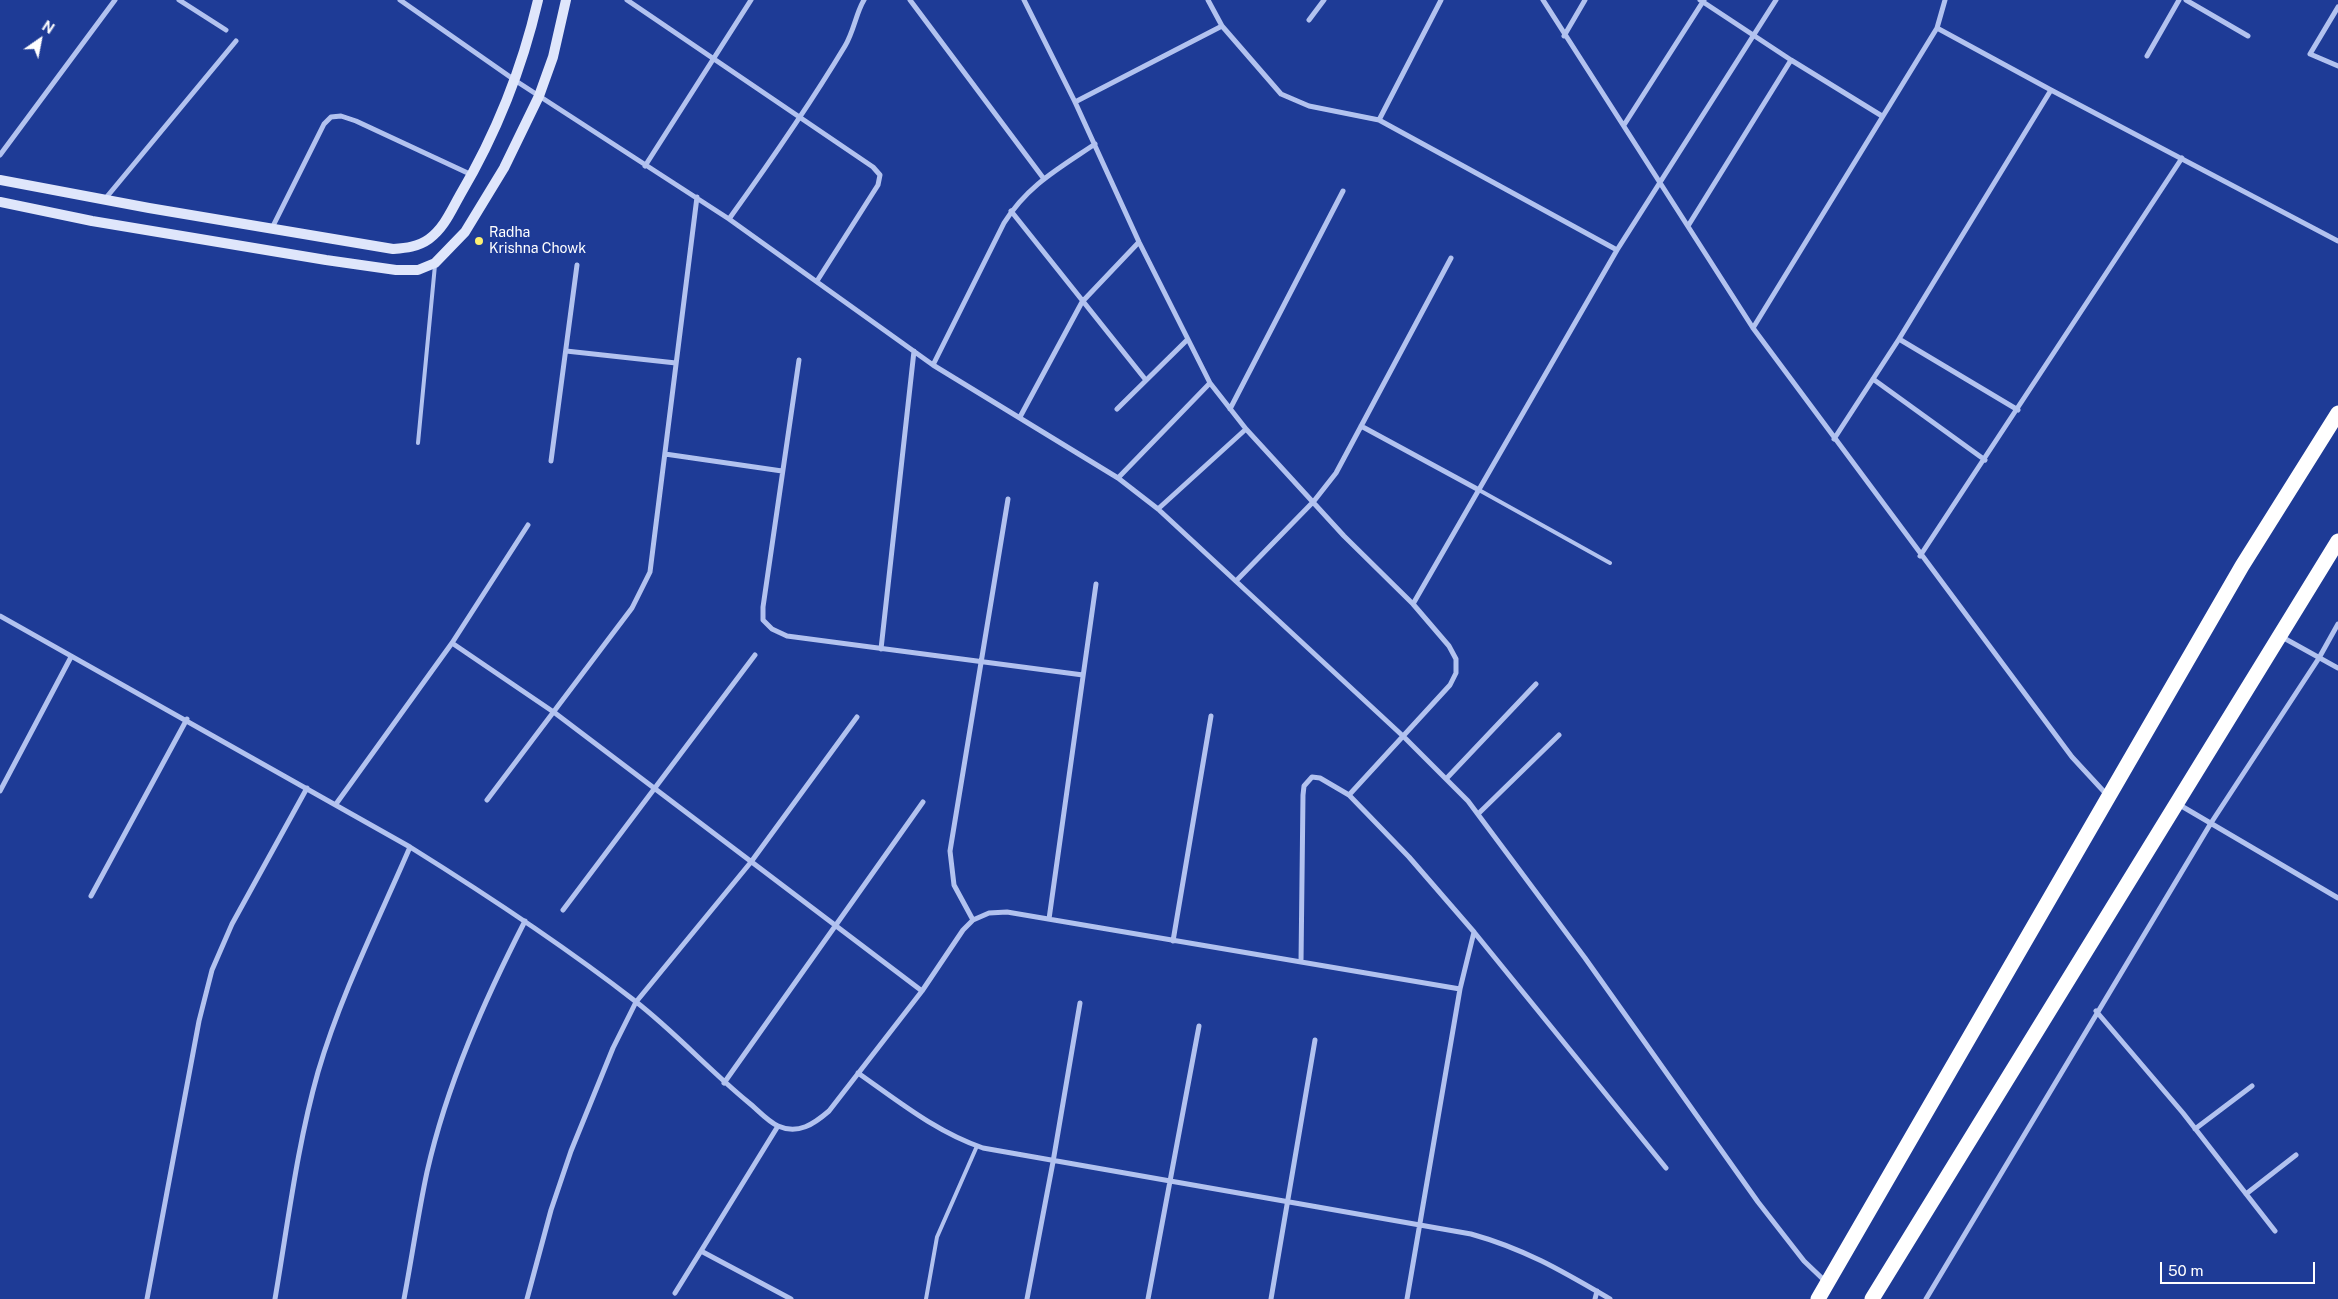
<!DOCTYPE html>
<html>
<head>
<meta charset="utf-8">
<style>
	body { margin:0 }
	#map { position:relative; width:2338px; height:1299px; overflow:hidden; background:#1e3b96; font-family:"Public Sans",sans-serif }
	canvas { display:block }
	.north { position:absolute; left:15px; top:15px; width:50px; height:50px; -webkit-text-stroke:4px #1e3b96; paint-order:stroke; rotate:33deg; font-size:14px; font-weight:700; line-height:20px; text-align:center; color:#fff }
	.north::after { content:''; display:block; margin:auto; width:18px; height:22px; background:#fff; clip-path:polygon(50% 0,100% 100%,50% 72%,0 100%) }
	.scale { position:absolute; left:2160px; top:1262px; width:155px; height:22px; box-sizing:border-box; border:2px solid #fff; border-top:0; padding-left:6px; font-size:15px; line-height:18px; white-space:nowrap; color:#fff; -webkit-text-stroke:4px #1e3b96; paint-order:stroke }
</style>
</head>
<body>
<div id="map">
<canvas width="2338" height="1299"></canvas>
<div class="north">N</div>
<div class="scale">50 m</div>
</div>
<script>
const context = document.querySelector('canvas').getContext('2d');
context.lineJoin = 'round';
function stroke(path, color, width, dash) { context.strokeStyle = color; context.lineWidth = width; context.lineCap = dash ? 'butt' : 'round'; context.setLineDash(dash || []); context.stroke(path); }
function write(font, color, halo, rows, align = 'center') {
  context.font = font + ' "Public Sans",sans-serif'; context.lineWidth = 4; context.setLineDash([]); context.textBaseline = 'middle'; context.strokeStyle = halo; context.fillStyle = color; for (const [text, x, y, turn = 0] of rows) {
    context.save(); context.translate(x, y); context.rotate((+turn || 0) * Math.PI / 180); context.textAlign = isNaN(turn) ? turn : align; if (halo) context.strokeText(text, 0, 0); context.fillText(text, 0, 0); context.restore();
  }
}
stroke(new Path2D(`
	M418 443 435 265
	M1479 490 1610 563
	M926 1299 937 1237 977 1146`), '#b2c2ef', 4);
stroke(new Path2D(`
	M179 0 226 30
	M400 0 516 81 729 219 933 365 1118 478 1158 509 1404 737 1468 801 1585 958 1758 1202 1804 1261 1826 1282
	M627 0 873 167 880 175 878 185 817 281
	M910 0 1044 179
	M1024 0 1075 102 1139 242 1210 383 1246 429 1344 536 1413 604 1449 646 1456 659V673L1450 685 1349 795
	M1208 0 1222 26 1281 94 1309 106 1379 120 1617 250
	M1543 0 1753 328 2072 757 2108 796
	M1700 0 1791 60 1882 116
	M2186 0 2248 36
	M2338 7 2310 54 2338 66
	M1309 20 1324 0
	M1937 28 2051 90 2338 241
	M1564 36 1585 0
	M2147 56 2179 0
	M1075 102 1222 26
	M1379 120 1441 0
	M1624 125 1704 0
	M0 155 115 0
	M645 166 751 0
	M105 199 236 41
	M1011 211 1145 379
	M729 219C770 162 809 106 845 46 854 31 856 13 864 0
	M1688 226 1791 60
	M272 228 324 124 331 117 341 116 356 121 472 175
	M1753 328 1937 28 1945 0
	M1899 339 2018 410
	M566 351 676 363
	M799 360 763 607V620L772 629 787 636 1083 675
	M933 365 1004 223C1028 185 1058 169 1095 144
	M1873 379 1985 460
	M1117 409 1187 340
	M1230 409 1343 191
	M1020 417 1082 302 1139 242
	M1361 426 1479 490
	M1834 439 1899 339 2051 90
	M665 454 782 471
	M551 461 577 265
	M1118 478 1210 383
	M1158 509 1246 429
	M1920 556 2182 158
	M1236 581 1314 501 1336 473 1451 258
	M1413 604 1617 250 1776 0
	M0 616 410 847C487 895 563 945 635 1001 675 1032 709 1070 748 1102 757 1109 767 1121 778 1126 798 1135 814 1124 829 1111L922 991 963 930 973 920 989 913 1007 912 1460 989
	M2282 637 2338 668
	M452 643 555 713 922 991
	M881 649 914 351
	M1446 779 1536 684
	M0 791 71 657
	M487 800 632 608 650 572 697 197
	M336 804 452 643 528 525
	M2178 804 2338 898
	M1478 814 1559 735
	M91 896 187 719
	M563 910 755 655
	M1049 919 1096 584
	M973 920 954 885 950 851 1008 499
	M1173 941 1211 716
	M1301 962 1303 795 1304 786 1312 777 1320 778 1349 795 1409 857 1474 932 1666 1168
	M2096 1011 2183 1113 2275 1231
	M858 1073C898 1101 936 1132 983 1148L1471 1234C1525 1249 1562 1271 1610 1299
	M724 1083 923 802
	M778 1126 701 1251 791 1299
	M2195 1129 2252 1086
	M2246 1194 2296 1155
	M675 1293 701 1251
	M147 1299 199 1021 212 970 232 924 307 788
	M275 1299C288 1223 297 1146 318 1072 341 994 378 921 410 847
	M404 1299C412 1257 418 1214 427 1172 447 1084 484 1001 525 921
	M527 1299 551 1210 571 1151 613 1048 636 1002 751 862 857 717
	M1027 1299 1053 1162 1080 1003
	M1148 1299 1199 1026
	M1271 1299 1315 1040
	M1407 1299 1460 989 1474 932
	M1595 1299 1597 1291
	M1926 1299 2211 823 2319 658 2338 624`), '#b2c2ef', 5);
stroke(new Path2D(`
	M0 180 149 208 393 249C405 248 418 247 429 239 444 228 451 211 460 195 496 134 522 69 538 0
	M0 202 92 221 326 260 396 270H418L435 263 465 232 504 168 539 96 553 57 566 0`), '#dfe6fb', 10);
stroke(new Path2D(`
	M1818 1299 2242 566 2338 413
	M1872 1299 2338 541`), '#fff', 15);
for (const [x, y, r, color] of [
	[479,241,5,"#fdf072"]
]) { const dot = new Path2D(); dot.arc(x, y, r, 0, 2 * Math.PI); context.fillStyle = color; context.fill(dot); stroke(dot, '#1e3b96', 2); }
write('14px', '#fff', '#1e3b96', [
	["Radha",489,233],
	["Krishna Chowk",489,249]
], 'left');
</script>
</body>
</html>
